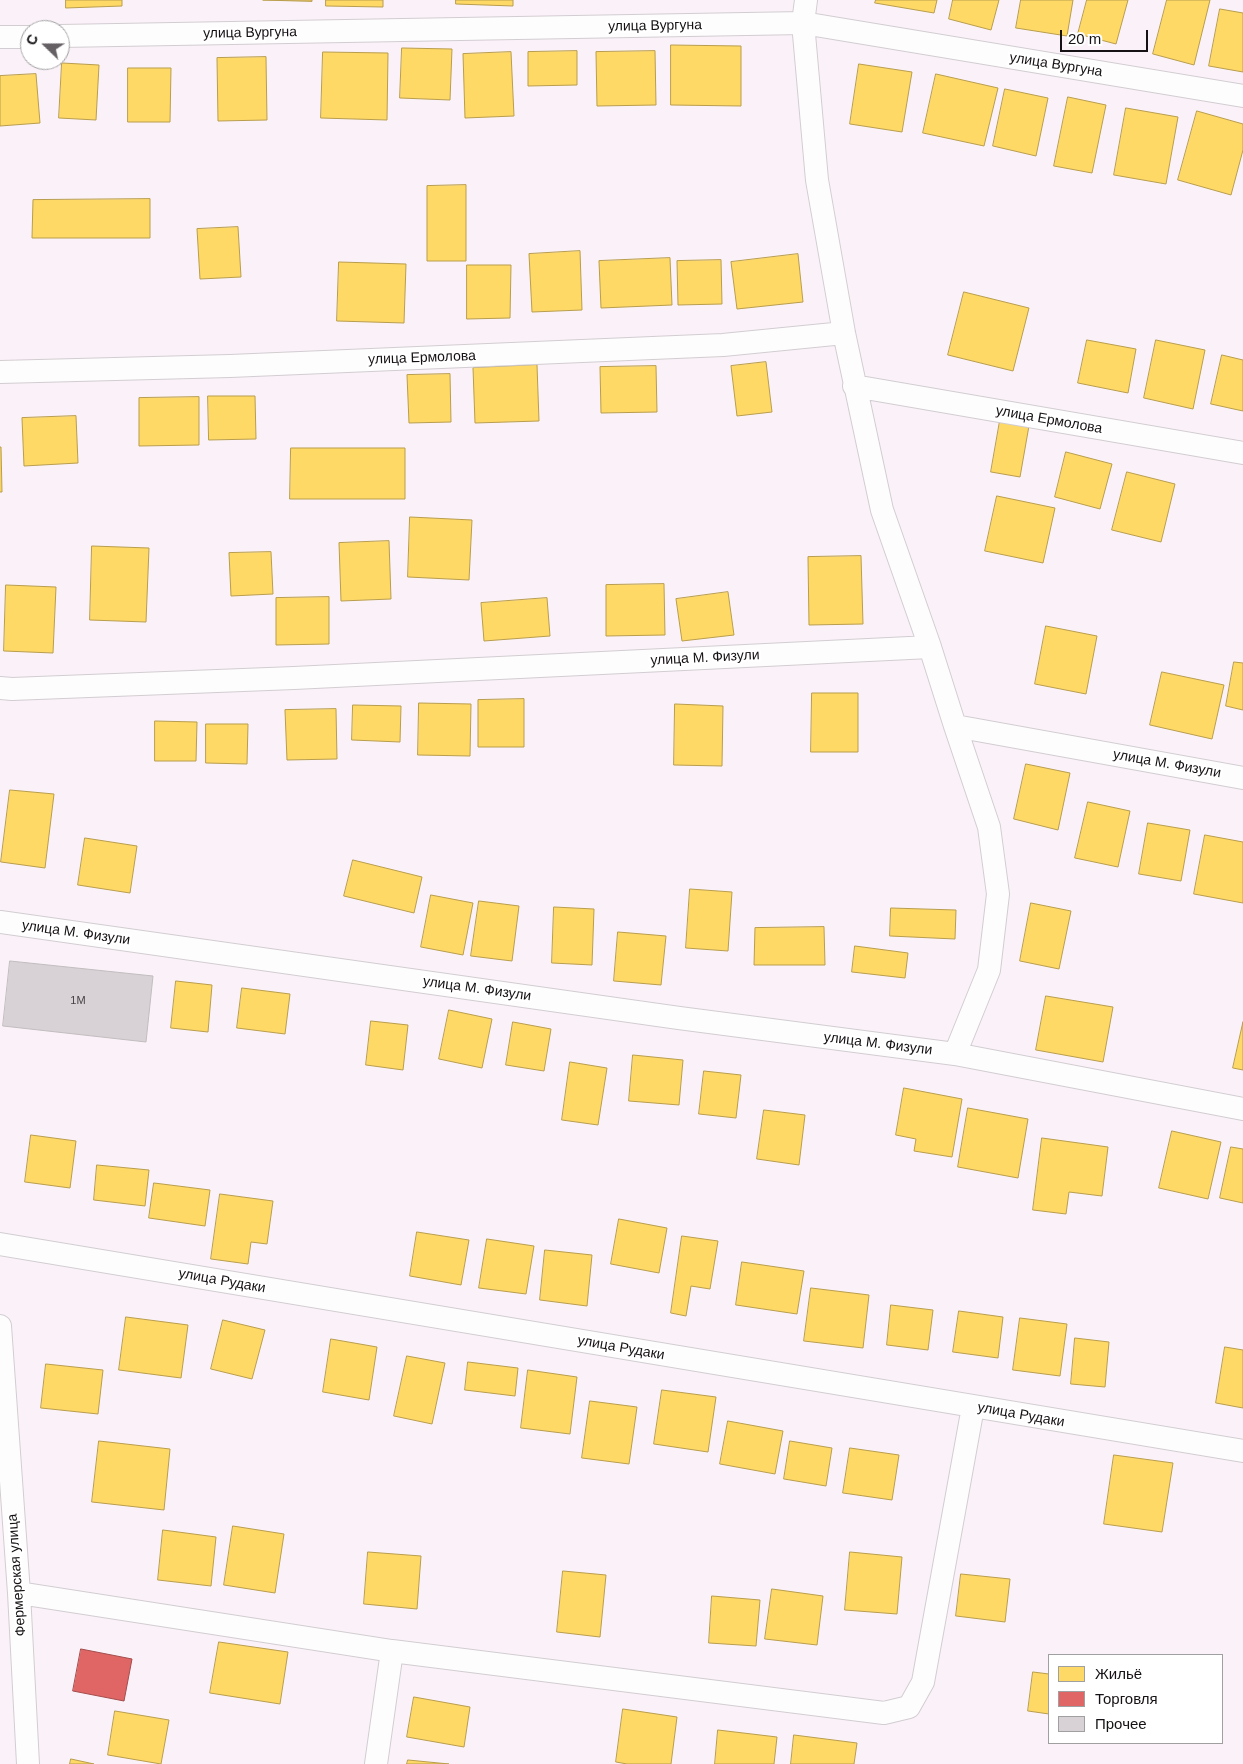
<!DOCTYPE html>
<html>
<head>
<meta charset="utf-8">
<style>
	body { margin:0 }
	#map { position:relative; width:1243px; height:1764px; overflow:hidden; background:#faf2f8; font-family:Helvetica,sans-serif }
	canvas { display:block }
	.legend { position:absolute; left:1048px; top:1654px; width:175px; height:90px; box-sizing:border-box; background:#fff; border:1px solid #a1a0a1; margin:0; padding:6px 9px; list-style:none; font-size:15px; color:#151114 }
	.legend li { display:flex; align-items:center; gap:10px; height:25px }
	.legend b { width:25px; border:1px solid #a1a0a1 }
	.north { position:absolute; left:20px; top:20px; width:50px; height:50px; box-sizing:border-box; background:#fff; border:1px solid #a1a0a1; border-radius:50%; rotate:292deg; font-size:14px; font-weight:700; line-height:20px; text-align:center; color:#151114 }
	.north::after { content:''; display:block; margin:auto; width:18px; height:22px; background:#656064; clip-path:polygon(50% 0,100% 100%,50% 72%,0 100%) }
	.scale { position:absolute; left:1060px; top:30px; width:88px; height:22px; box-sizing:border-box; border:2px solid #151114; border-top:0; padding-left:6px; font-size:15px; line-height:18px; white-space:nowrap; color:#151114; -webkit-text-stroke:4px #fff; paint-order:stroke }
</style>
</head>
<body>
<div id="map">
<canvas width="1243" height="1764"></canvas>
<ul class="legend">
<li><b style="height:14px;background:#ffd966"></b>Жильё</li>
<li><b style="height:14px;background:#e06666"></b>Торговля</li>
<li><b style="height:14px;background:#d8d1d5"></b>Прочее</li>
</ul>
<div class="north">С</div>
<div class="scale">20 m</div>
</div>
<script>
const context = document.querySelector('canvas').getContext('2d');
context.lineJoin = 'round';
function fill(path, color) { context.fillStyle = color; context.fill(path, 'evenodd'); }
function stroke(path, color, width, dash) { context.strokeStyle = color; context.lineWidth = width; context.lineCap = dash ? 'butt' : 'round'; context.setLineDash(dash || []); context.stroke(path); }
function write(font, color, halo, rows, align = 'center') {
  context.font = font + ' Helvetica,sans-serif'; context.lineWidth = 5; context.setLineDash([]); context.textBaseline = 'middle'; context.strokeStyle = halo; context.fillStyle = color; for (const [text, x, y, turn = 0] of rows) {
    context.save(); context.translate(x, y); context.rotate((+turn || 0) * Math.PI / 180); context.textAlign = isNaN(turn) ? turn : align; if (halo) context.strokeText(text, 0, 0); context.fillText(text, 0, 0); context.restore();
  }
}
const homes = new Path2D(`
	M66 0H122V6L66 8Z
	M263 0H312V1Z
	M326 0H383V7L326 6Z
	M456 0H513V6L456 4Z
	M876 0H937L934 13 875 3Z
	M953 0H999L991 30 949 19Z
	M1021 0H1073L1067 36 1016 28Z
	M1087 0H1128L1116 44 1078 34Z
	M1167 0H1210L1194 65 1153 54Z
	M1220 9 1243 13V72L1209 66Z
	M671 45 741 46V106L671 105Z
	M402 48 452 49 450 100 400 98Z
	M577 51V85L528 86V52Z
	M655 51 656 105 597 106 596 52Z
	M323 52 388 53 387 120 321 118Z
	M511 52 514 116 465 118 463 54Z
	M266 57 267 120 218 121 217 58Z
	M62 63 99 65 96 120 59 118Z
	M859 64 912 72 902 132 850 124Z
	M128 68H171L170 122H128Z
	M36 74 40 123 0 126V76Z
	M936 74 998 88 984 146 923 133Z
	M1005 89 1048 98 1036 156 993 146Z
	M1068 97 1106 105 1092 173 1054 166Z
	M1126 108 1178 117 1166 184 1114 175Z
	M1197 111 1243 124V150L1231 195 1178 180Z
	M466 185V261H427V186Z
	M150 199V238H32L33 200Z
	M238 227 241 277 200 279 197 229Z
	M580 251 582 310 532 312 529 254Z
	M798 254 803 302 737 309 731 262Z
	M670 258 672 305 601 308 599 261Z
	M721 260 722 304 678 305 677 261Z
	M339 262 406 264 404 323 337 321Z
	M467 265H511L510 318 467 319Z
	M964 292 1029 308 1013 371 948 355Z
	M1087 340 1136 349 1128 393 1078 383Z
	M1156 340 1205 350 1193 409 1144 398Z
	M1222 355 1243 360V411L1211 404Z
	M766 362 772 412 737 416 731 366Z
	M537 365 539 421 475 423 473 368Z
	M656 366 657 412 601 413 600 367Z
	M450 374 451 422 409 423 407 375Z
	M208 396H255L256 439 209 440Z
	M199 397V445L139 446V398Z
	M1001 415 1030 420 1020 477 991 472Z
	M76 416 78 463 24 466 22 418Z
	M0 447H1L2 492H0Z
	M291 448H405V499H290Z
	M1066 452 1112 464 1100 509 1055 497Z
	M1127 472 1175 484 1161 542 1112 530Z
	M997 496 1055 508 1043 563 985 551Z
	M410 517 472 520 469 580 408 577Z
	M389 541 391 599 341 601 339 543Z
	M92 546 149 548 146 622 90 620Z
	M271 552 273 594 231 596 229 553Z
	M861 556 863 624 809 625 808 557Z
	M664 584 665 635 606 636V585Z
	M6 585 56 587 53 653 4 651Z
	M728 592 734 635 682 641 676 599Z
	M329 597V644L276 645V598Z
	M547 598 550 636 484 641 481 603Z
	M1046 626 1097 636 1086 694 1035 684Z
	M1234 662 1243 663V710L1226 706Z
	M1162 672 1224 685 1212 739 1150 725Z
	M812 693H858V752H811Z
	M524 699V747H478V700Z
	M419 703 471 704 470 756 418 755Z
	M675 704 723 706 722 766 674 765Z
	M353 705 401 706 400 742 352 740Z
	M336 709 337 759 287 760 285 710Z
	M155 721 197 722 196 761H155Z
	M206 724H248L247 764 206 763Z
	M1026 764 1070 773 1058 830 1014 819Z
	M10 790 54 794 45 868 1 862Z
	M1088 802 1130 811 1118 867 1075 858Z
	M1148 823 1190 830 1181 881 1139 874Z
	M1205 835 1243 842V903L1194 894Z
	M85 838 137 846 130 893 78 885Z
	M353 860 422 877 414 913 344 896Z
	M690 889 732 892 728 951 686 948Z
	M431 895 473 903 463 955 421 947Z
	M479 901 519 906 512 961 471 956Z
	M1031 903 1071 911 1059 969 1020 961Z
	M554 907 594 909 592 965 552 963Z
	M891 908 956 910 955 939 890 936Z
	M824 927 825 965H754L755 928Z
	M618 932 666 936 661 985 614 981Z
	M855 946 908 953 905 978 852 972Z
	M176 981 212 985 208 1032 171 1028Z
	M242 988 290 994 285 1034 237 1028Z
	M1046 996 1113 1007 1103 1062 1036 1050Z
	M449 1010 492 1019 482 1068 439 1059Z
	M371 1021 408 1025 403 1070 366 1065Z
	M513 1022 551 1029 544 1071 506 1065Z
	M1243 1022V1070L1233 1068Z
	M633 1055 683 1060 679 1105 629 1101Z
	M570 1062 607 1068 598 1125 562 1120Z
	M704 1071 741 1075 736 1118 699 1114Z
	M904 1088 962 1099 952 1157 914 1151 916 1139 896 1135Z
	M968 1108 1028 1119 1018 1178 958 1167Z
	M764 1110 805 1115 799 1165 757 1159Z
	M1172 1131 1221 1142 1208 1199 1159 1188Z
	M31 1135 76 1141 70 1188 25 1182Z
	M1042 1138 1108 1147 1102 1196 1069 1192 1066 1214 1033 1210Z
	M1231 1147 1243 1149V1203L1220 1198Z
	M97 1165 149 1170 145 1206 94 1200Z
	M154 1183 210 1190 205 1226 149 1218Z
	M220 1194 273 1201 267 1244 251 1242 248 1264 211 1259Z
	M619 1219 667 1228 659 1273 611 1264Z
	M417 1232 469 1240 461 1285 410 1276Z
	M682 1236 718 1241 710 1289 691 1286 686 1316 671 1313Z
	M487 1239 534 1246 526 1294 479 1288Z
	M545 1250 592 1255 587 1306 540 1300Z
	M742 1262 804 1271 797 1314 736 1305Z
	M811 1288 869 1295 863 1348 804 1341Z
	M891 1305 933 1310 928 1350 887 1345Z
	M959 1311 1003 1317 998 1358 953 1352Z
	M126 1317 188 1325 181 1378 119 1370Z
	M1020 1318 1067 1324 1060 1376 1013 1370Z
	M223 1320 265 1330 252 1379 211 1369Z
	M1075 1338 1109 1342 1105 1387 1071 1384Z
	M331 1339 377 1347 369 1400 323 1392Z
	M1225 1347 1243 1350V1408L1216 1403Z
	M407 1356 445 1363 432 1424 394 1416Z
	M468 1362 518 1368 515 1396 465 1390Z
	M46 1364 103 1370 98 1414 41 1408Z
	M528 1370 577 1377 570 1434 521 1428Z
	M662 1390 716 1397 708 1452 654 1444Z
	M590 1401 637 1407 629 1464 582 1458Z
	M728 1421 783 1431 775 1474 720 1464Z
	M99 1441 170 1449 164 1510 92 1502Z
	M790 1441 832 1448 826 1486 784 1479Z
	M850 1448 899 1455 892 1500 843 1493Z
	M1114 1455 1173 1463 1162 1532 1104 1524Z
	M233 1526 284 1534 275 1593 224 1585Z
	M163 1530 216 1537 211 1586 158 1580Z
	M368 1552 421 1556 417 1609 364 1604Z
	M850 1552 902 1557 897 1614 845 1610Z
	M563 1571 606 1575 600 1637 557 1632Z
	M961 1574 1010 1579 1005 1622 956 1616Z
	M772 1589 823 1596 817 1645 765 1639Z
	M712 1596 760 1600 756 1646 709 1643Z
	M219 1642 288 1652 280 1704 210 1693Z
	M1033 1672 1049 1674V1714L1028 1711Z
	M414 1697 470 1707 464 1747 407 1737Z
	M623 1709 677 1717 671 1764H627L616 1762Z
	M115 1711 169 1720 161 1764 108 1755Z
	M718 1730 777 1737 774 1764H715Z
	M794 1735 857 1743 854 1764H791Z
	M71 1759 94 1764H70Z
	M408 1760 449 1764H407Z`);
fill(homes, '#ffd966');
stroke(homes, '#b99d4d', 1);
const shops = new Path2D(`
	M81 1649 132 1659 124 1701 73 1691Z`);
fill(shops, '#e06666');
stroke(shops, '#a34c4d', 1);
const building = new Path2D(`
	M10 961 153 976 146 1042 3 1026Z`);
fill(building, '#d8d1d5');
stroke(building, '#c2bcbf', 1);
const street = new Path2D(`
	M806 0 803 23 817 180 844 333 882 510 930 647 955 726 989 827 998 894 989 970 955 1054
	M60 36 803 23 1243 96
	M0 37H30
	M0 372 230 366 723 345 844 333
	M854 386 1243 453
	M0 688 12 689 294 678 930 647
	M955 726 1243 778
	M0 922 679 1018 955 1054 1243 1109
	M0 1244 1243 1451
	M0 1326 19 1593 28 1764
	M19 1593 392 1651 884 1713 909 1707 923 1682 973 1407
	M376 1764 392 1651`);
stroke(street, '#d2cdd1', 24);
stroke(street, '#fefdfe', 22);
write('11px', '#464144', null, [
	["1М",78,1001]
]);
write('14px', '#151114', '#fff', [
	["улица Вургуна",655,26,-1],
	["улица Вургуна",250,33,-1],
	["улица Вургуна",1056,65,9],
	["улица Ермолова",422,358,-2],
	["улица Ермолова",1049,420,10],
	["улица М. Физули",705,658,-3],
	["улица М. Физули",1167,764,10],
	["улица М. Физули",76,933,8],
	["улица М. Физули",477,989,8],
	["улица М. Физули",878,1044,7],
	["улица Рудаки",222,1281,10],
	["улица Рудаки",621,1348,10],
	["улица Рудаки",1021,1415,10],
	["Фермерская улица",17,1575,-94]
]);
</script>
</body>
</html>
